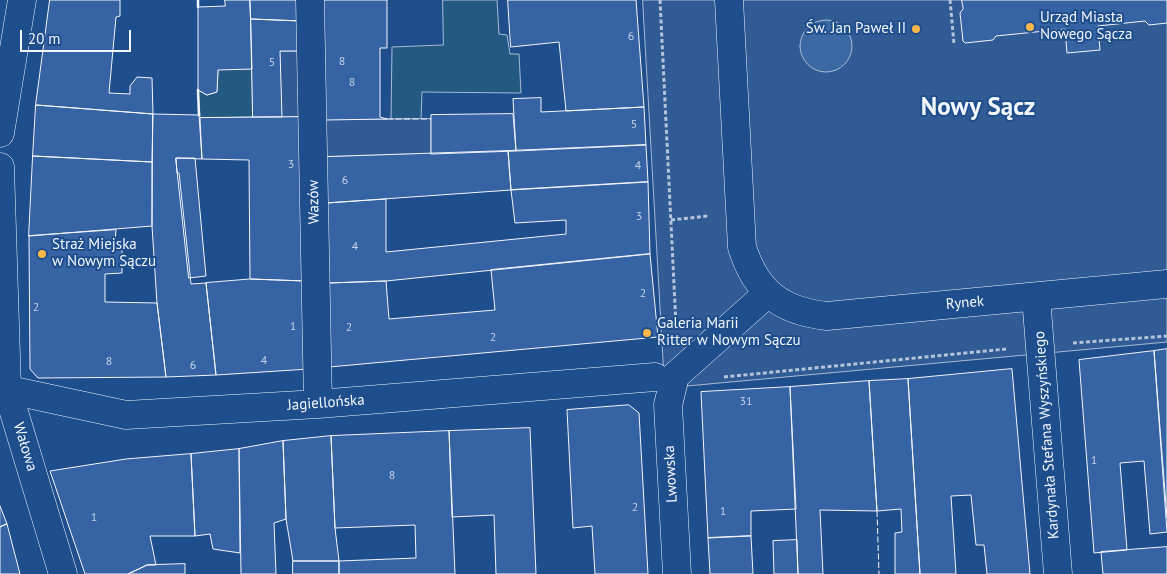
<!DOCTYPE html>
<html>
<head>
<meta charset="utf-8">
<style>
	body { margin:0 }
	#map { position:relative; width:1167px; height:574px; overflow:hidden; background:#1f4e8c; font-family:"PT Sans",sans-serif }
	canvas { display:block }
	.scale { position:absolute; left:20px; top:30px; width:111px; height:22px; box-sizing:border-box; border:2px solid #f2f6ff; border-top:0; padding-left:6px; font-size:15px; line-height:18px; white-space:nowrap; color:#f2f6ff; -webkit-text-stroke:4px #1f4e8c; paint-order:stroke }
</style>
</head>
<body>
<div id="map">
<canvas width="1167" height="574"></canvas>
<div class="scale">20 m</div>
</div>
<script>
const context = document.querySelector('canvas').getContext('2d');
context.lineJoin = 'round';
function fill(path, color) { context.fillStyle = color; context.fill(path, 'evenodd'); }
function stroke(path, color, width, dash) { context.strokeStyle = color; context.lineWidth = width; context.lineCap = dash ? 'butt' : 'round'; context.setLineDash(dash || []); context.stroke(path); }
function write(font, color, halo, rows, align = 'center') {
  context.font = font + ' "PT Sans",sans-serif'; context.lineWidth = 4; context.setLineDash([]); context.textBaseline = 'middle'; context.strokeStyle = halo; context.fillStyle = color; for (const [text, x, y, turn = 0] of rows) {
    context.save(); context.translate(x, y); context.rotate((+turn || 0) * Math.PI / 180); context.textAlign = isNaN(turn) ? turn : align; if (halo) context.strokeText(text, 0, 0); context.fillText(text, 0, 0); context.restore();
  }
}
const green = new Path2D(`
	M443 0H497L499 34 507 35 510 54H519L521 93 422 92 421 119H391L392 47 443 45Z
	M252 69 253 117 200 118 198 90 207 95 217 92 218 70Z`);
fill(green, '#245a82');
stroke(green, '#a8bbd7', 1);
const parking = new Path2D(`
	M643 0H1167V342L665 388Z
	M280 51H303L304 117H282Z
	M431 119V154L325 157 326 120Z`);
fill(parking, '#305b95');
stroke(parking, '#a8bbd7', 1);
const water = new Path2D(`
	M800 46a26 26 0 1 1 52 0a26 26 0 1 1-52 0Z`);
fill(water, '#3b69a3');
stroke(water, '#a8bbd7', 1);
const building = new Path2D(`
	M50 0H120V16L116 17 109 93 130 94V86L137 77 152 78 153 114 36 105Z
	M225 0H250L252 69 218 70 217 92 207 95 198 90V7L225 6Z
	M250 0H300L301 21 251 19Z
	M322 0H387V48H380V117L387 119 326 120Z
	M508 0H636L644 107 566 111 559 42 511 47Z
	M962 0H1167V23L1149 25 1145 21 1098 26 1100 50 1067 53 1065 29 996 36 993 40 965 43 963 41 960 13 963 9Z
	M251 19 301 21 303 51H280L282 117H253Z
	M541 98V112L644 107 646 145 516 151 513 99Z
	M36 105 153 114 152 162 33 156Z
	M153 114 199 115 202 159 176 158 177 173H179L191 284 206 283 216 375 166 377 157 303 152 226Z
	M513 114 516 151 431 154V115Z
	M304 117 305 281 250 279 249 160 202 159 200 118Z
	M646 145 648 182 511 190 508 151Z
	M508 151 511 190 326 203 325 157Z
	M33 156 152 162V226L29 236Z
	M176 158H195L206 276 189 278Z
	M648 182 650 254 386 281 328 283 326 203 386 199V252L566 234V220L515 223 511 190Z
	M116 230 115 244H122V273L105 274V302L157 303 166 377 38 378 30 369 29 236Z
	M650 254 658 337 329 367 328 283 386 281 389 319 495 310 491 270Z
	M250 279 305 281 309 369 216 375 206 283Z
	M1167 349V518L1154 351Z
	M1154 351 1167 532 1150 534 1144 461 1120 463 1127 550 1094 553 1079 360Z
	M1012 369 1030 574H987L984 545H976L971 495 951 496 956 574H920L908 379Z
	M908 379 920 574H895V533L902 532 901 509 877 511 869 381Z
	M869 381 877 511 820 510 823 574H798L790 387Z
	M790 387 796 509 751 511V536L708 538 701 392Z
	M629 405 639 413 648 574H595L592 526 573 528 567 410Z
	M530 428 536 574H496L494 515 452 517 449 431Z
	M449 431 455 574H339V561L416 558 415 525 335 528 331 436Z
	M331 436 335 528 339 561H293L286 519 283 441Z
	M283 441 286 519 274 523 276 574H241L239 449Z
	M239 449 240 553 213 549 210 534 195 536 191 454Z
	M191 454 195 536H150L156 565H147L128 574H85L50 471 126 459Z
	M0 506 7 524 0 527Z
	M7 524 20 574H0V527Z
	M751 536 753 574H710L708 538Z
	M797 540 798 574H774L773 541Z
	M1167 547V574H1103L1101 552Z
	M293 561H339V574H293Z
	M185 564V574H128L147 565Z`);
fill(building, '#3563a3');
stroke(building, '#f2f6ff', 1);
const minor = new Path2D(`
	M310 0 318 404
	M729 0 742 247C756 292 781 311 827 316L1167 284
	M0 133 22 0
	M0 167 7 389 63 574
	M1036 297 1058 574
	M0 388 126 415 318 404 655 377
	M677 574 668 405 675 376 768 293`);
stroke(minor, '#f2f6ff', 29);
stroke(new Path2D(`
	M660 0 676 325 674 330
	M950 0 954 44
	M671 220 708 216
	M1073 343 1167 336
	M724 377 1006 349`), '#b3c4dc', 3, [4, 2.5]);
stroke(minor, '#1f4e8c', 28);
stroke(new Path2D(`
	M387 119H431
	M877 511 879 574`), '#f2f6ff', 1, [6, 2.5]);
stroke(new Path2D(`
	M198 0V7
	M198 90 199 115`), '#f2f6ff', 2.5);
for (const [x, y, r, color] of [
	[1030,27,5,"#ffb74d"],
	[916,29,5,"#ffb74d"],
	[42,254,5,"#ffb74d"],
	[647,333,5,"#ffb74d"]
]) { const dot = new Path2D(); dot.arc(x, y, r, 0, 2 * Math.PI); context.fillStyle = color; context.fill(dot); stroke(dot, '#1f4e8c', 2); }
write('12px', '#c3d1e8', null, [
	["6",631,37],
	["8",342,62],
	["5",272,63],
	["8",352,83],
	["5",634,125],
	["3",291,165],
	["4",638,166],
	["6",345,181],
	["3",639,217],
	["4",355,247],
	["2",643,294],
	["2",36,308],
	["1",293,327],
	["2",349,328],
	["2",493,338],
	["4",264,361],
	["8",109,362],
	["6",193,366],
	["31",746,402],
	["1",1094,461],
	["8",392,476],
	["2",635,508],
	["1",723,512],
	["1",94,518]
]);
write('15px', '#f2f6ff', '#1f4e8c', [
	["Urząd Miasta",1040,18],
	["Nowego Sącza",1040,35],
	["Św. Jan Paweł II",906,29,"right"],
	["Straż Miejska",52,245],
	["w Nowym Sączu",52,262],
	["Galeria Marii",657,324],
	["Ritter w Nowym Sączu",657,341]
], 'left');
write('15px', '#f2f6ff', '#1f4e8c', [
	["Wazów",314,202,-91],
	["Rynek",965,303,-5],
	["Jagiellońska",326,403,-4],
	["Kardynała Stefana Wyszyńskiego",1047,435,-94],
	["Wałowa",25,447,73],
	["Lwowska",671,474,-93]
]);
write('bold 25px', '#f2f6ff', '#1f4e8c', [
	["Nowy Sącz",978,108]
]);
</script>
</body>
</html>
